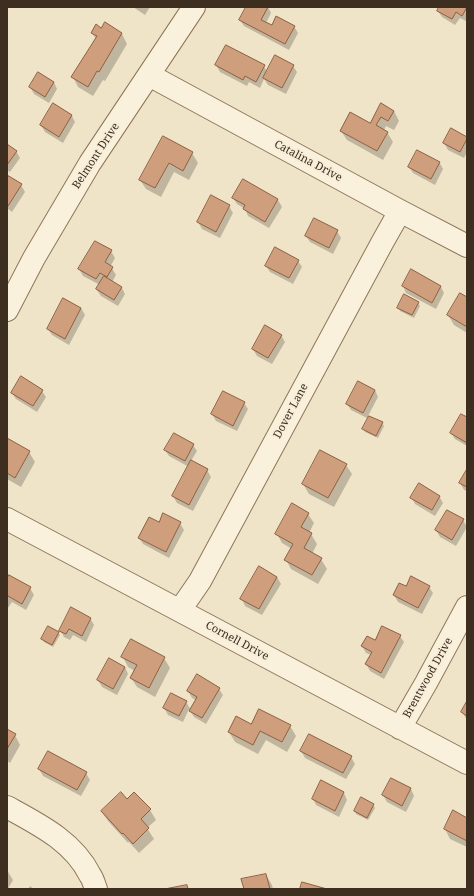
<!DOCTYPE html>
<html>
<head>
<meta charset="utf-8">
<style>
	body { margin:0 }
	#map { position:relative; width:474px; height:896px; overflow:hidden; background:#f0e4c8; font-family:"Noto Serif",serif }
	canvas { display:block }
	.frame { position:absolute; inset:0; border:8px solid #3d2e20; pointer-events:none }
</style>
</head>
<body>
<div id="map">
<canvas width="474" height="896"></canvas>
<div class="frame"></div>
</div>
<script>
const context = document.querySelector('canvas').getContext('2d');
context.lineJoin = 'round';
function fill(path, color) { context.fillStyle = color; context.fill(path, 'evenodd'); }
function stroke(path, color, width, dash) { context.strokeStyle = color; context.lineWidth = width; context.lineCap = dash ? 'butt' : 'round'; context.setLineDash(dash || []); context.stroke(path); }
function write(font, color, halo, rows, align = 'center') {
  context.font = font + ' "Noto Serif",serif'; context.lineWidth = 4; context.setLineDash([]); context.textBaseline = 'middle'; context.strokeStyle = halo; context.fillStyle = color; for (const [text, x, y, turn = 0] of rows) {
    context.save(); context.translate(x, y); context.rotate((+turn || 0) * Math.PI / 180); context.textAlign = isNaN(turn) ? turn : align; if (halo) context.strokeText(text, 0, 0); context.fillText(text, 0, 0); context.restore();
  }
}
fill(new Path2D(`
	M133 7H150L145 15Z
	M247 7H268L271 13 266 23 272 27 294 26 298 33 289 50 244 26 240 20Z
	M440 7H467V19L466 21 460 18 455 25 442 17 438 11Z
	M105 23 122 34 127 44 105 81 103 80 93 96 78 87 73 77 96 39 92 33 102 29Z
	M216 65 264 66 267 72 293 66 297 72 286 94 268 85 264 79 260 88 249 82 247 86 220 72Z
	M54 82 57 89 49 103 34 94 30 87Z
	M381 104 394 111 399 121 394 130 386 126 384 130 387 132 393 142 383 160 347 140 341 131 370 124Z
	M54 105 72 116 75 122 63 143 45 132 41 125Z
	M164 137 192 153 198 163 189 180 174 172 161 197 146 189 140 180Z
	M467 138V152L464 158 448 150 444 143Z
	M7 145 16 151 20 158 10 172 7 170Z
	M439 162 443 169 435 185 413 173 409 167Z
	M7 176 21 185 25 192 12 212 7 208Z
	M243 180 278 200 282 207 269 228 248 216 245 209 237 204 233 198Z
	M229 206 233 213 220 238 202 229 198 222Z
	M337 231 341 238 333 254 310 242 306 236Z
	M111 251 115 258 110 267 112 268 116 275 112 282 122 288 125 294 118 306 101 296 97 290 100 285 83 276 79 269Z
	M298 261 302 267 293 284 270 272 266 266Z
	M411 271 441 287 444 293 436 309 406 293 403 286Z
	M405 296 418 303 420 306 414 318 400 311 399 308Z
	M467 298V333L454 325 448 315Z
	M81 308 85 315 69 345 52 335 48 329Z
	M281 335 285 342 272 364 257 356 253 349Z
	M375 390 378 397 368 416 382 423 384 426 378 438 365 432 364 429 369 419 351 410 347 404Z
	M42 391 46 397 37 412 16 399 12 393Z
	M244 403 248 409 237 431 216 421 212 414Z
	M467 418V446L455 439 451 433Z
	M7 439 29 452 35 462 21 487 7 479Z
	M193 445 197 451 191 461 207 470 211 477 193 511 177 503 173 496 189 467 169 456 165 450Z
	M346 465 352 474 334 507 309 494 303 484Z
	M467 471V491L464 490 460 483Z
	M439 496 443 503 435 516 415 504 412 498Z
	M308 514 314 523 309 533 311 534 317 544 312 554 321 559 327 569 318 584 291 569 286 560 292 549 282 543 277 534Z
	M463 520 467 527 456 546 440 537 436 530Z
	M159 523H180L184 530 169 558 143 544 139 538Z
	M9 577 30 588 34 595 26 610 12 602 8 608H7V581Z
	M277 577 281 584 262 615 245 606 242 599Z
	M429 587 433 593 422 614 398 602 394 595 406 588Z
	M90 618 94 625 86 642 73 635 70 640 64 637 60 630Z
	M58 632 60 635 53 647 44 642 42 639Z
	M400 636 404 642 384 679 370 671 366 664 371 655 366 653 362 646 375 642Z
	M123 657 164 658 170 668 155 697 137 687 131 678 135 671 128 667Z
	M125 667 128 674 117 695 102 687 98 680Z
	M219 689 223 695 206 724 194 717 189 709 183 722 168 715 164 708 186 702 191 710 196 700 192 698 188 691Z
	M467 703V720L462 712Z
	M251 725 290 726 296 736 287 752 266 740 258 754 235 742 229 732Z
	M7 731 15 735 20 745 10 763 7 761Z
	M301 751 351 757 355 764 346 779 305 758Z
	M39 769 86 773 90 780 81 796 43 776Z
	M392 779 411 789 414 796 406 812 387 802 383 795Z
	M322 782 344 793 347 800 339 817 316 805 313 799Z
	M127 801 150 810 156 820 147 828 154 839 139 853 129 842 128 843 108 821 102 812Z
	M373 805 375 808 368 820 356 814 355 811Z
	M467 819V847L450 839 445 829Z
	M7 870 13 880 8 889H7Z
	M266 875 272 885 273 889H245Z
	M30 886 34 889H28Z`), '#0003');
const building = new Path2D(`
	M246 7H268L261 20 272 25 276 16 295 26 285 44 239 20Z
	M439 7H467L462 16 456 12 452 19 437 11Z
	M105 22 122 33 99 72 97 71 88 87 71 77 97 36 91 33 96 24 101 28Z
	M226 45 265 65 256 82 245 76 243 80 215 65Z
	M275 55 294 65 282 88 263 78Z
	M38 72 54 82 45 97 29 87Z
	M53 103 72 115 59 137 40 125Z
	M381 103 394 111 388 121 381 117 376 125 388 132 377 151 340 131 350 112 370 123Z
	M451 128 467 137V139L460 152 443 143Z
	M163 136 193 152 183 171 169 163 155 188 139 180Z
	M7 144 17 151 7 165Z
	M417 150 440 162 431 179 408 167Z
	M7 175 22 184 8 206 7 205Z
	M243 179 278 199 265 222 243 209 245 205 232 198Z
	M211 195 230 205 216 232 197 222Z
	M314 218 338 230 329 248 305 236Z
	M95 241 112 250 105 262 113 267 107 277 100 273 96 279 78 269Z
	M275 247 299 260 289 278 265 266Z
	M411 269 441 286 432 303 402 286Z
	M104 276 122 287 114 300 96 289Z
	M460 293 467 297V327L447 315Z
	M404 294 419 302 412 315 397 308Z
	M63 298 81 308 65 339 47 329Z
	M265 325 282 335 268 358 252 349Z
	M21 376 43 390 33 406 11 393Z
	M358 381 375 390 363 413 346 404Z
	M223 391 245 402 233 426 211 414Z
	M461 414 467 417V443L450 433Z
	M369 416 383 422 376 436 362 429Z
	M174 433 194 444 185 461 164 450Z
	M7 438 30 451 15 478 7 473Z
	M320 450 347 464 328 498 302 484Z
	M191 460 208 469 189 505 172 496Z
	M467 469V487L459 483Z
	M419 483 440 496 432 510 410 498Z
	M292 503 309 513 301 527 312 533 304 548 322 558 312 575 284 560 293 544 275 534Z
	M447 510 464 519 452 540 435 530Z
	M163 513 181 522 166 552 138 538 149 517 159 522Z
	M259 566 277 577 259 609 240 599Z
	M9 575 31 587 22 604 8 596 7 598V579Z
	M411 576 430 586 418 608 393 595 399 583 406 586Z
	M71 607 91 618 82 636 69 629 66 634 59 631Z
	M48 626 59 632 52 645 41 639Z
	M382 626 401 635 381 673 365 664 372 652 361 646 367 636 375 640Z
	M131 639 165 657 149 688 130 678 137 665 121 657Z
	M109 658 125 667 113 689 97 680Z
	M197 674 220 688 202 718 189 711 197 697 187 691Z
	M171 693 187 701 179 716 163 708Z
	M467 701V716L461 712Z
	M259 709 291 725 282 742 260 731 253 745 228 732 236 716 251 724Z
	M7 729 16 734 7 749Z
	M309 734 352 756 343 773 300 751Z
	M48 751 87 772 77 790 38 769Z
	M391 778 411 788 402 806 382 795Z
	M321 780 344 792 335 811 312 799Z
	M121 792 127 799 134 792 151 809 141 819 149 828 133 844 123 833 122 834 101 811Z
	M361 797 374 804 367 818 354 811Z
	M453 810 467 818V841L444 829Z
	M266 874 270 889H244L241 879Z
	M302 882 327 889H300Z
	M187 885 188 889H165Z`);
fill(building, '#cf9f7d');
stroke(building, '#8d5f41', 1);
const minor = new Path2D(`
	M149 75 400 211 467 246
	M7 310 34 258 90 163 194 7
	M7 519 467 763
	M180 610 200 581 382 243 400 211
	M400 728 426 683 467 607
	M7 807C38 824 73 841 90 875 93 879 94 884 96 889`);
stroke(minor, '#8d765c', 24);
stroke(minor, '#faf1dc', 22);
write('11px', '#3d2e20', '#f7eed8', [
	["Belmont Drive",96,156,-57],
	["Catalina Drive",308,161,28],
	["Dover Lane",291,411,-62],
	["Cornell Drive",237,641,28],
	["Brentwood Drive",428,678,-61]
]);
</script>
</body>
</html>
